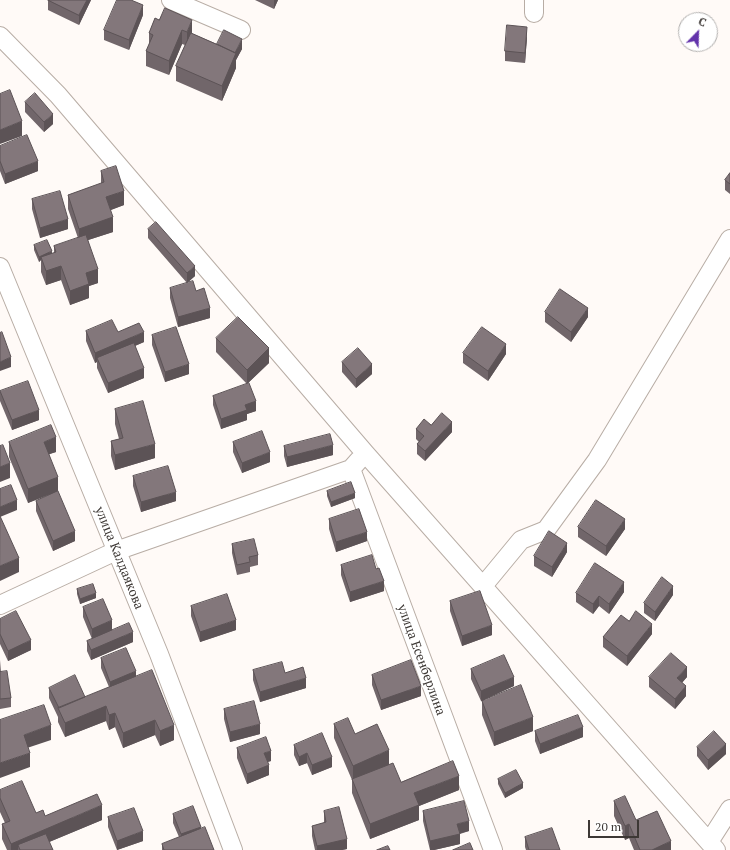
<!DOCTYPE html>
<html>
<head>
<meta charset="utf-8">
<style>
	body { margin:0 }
	#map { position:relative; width:730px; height:850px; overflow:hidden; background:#fffaf7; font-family:"PT Serif",serif }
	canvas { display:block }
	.north { position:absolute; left:678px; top:12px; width:40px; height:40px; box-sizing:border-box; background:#fff; border:1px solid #b1afae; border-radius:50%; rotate:23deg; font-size:11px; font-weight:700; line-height:16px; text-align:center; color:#3d3835 }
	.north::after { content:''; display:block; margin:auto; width:14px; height:18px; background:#6233ab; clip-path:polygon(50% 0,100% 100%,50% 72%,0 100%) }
	.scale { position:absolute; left:588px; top:820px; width:51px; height:18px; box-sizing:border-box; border:2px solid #3d3835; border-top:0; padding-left:5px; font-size:12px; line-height:14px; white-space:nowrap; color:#3d3835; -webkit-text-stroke:3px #fff; paint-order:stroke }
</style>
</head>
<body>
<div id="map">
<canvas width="730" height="850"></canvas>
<div class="north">С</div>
<div class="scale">20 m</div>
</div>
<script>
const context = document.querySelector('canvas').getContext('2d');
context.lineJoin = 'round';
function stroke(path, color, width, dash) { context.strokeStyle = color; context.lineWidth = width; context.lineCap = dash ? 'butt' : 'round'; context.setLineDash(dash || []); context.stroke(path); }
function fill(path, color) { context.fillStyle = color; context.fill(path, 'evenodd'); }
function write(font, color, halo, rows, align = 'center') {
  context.font = font + ' "PT Serif",serif'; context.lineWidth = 4; context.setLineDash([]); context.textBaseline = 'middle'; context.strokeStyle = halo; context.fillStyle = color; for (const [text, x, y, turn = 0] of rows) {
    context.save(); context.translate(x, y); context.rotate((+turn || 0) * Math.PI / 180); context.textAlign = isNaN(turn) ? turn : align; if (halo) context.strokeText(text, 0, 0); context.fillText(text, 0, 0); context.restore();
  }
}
const street = new Path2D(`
	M171 0 241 30
	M534 13V0
	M0 36 58 95 365 453 716 850
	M0 267 159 654 233 850
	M351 469 493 850
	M483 586 521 540 546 530 597 460 730 239
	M0 605 116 551 351 469 359 460
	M709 842 730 809`);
stroke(street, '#b8ada5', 20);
stroke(street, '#fff', 18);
fill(new Path2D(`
	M48 0H91L79 25 48 10Z
	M255 0H278L274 9Z
	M143 15 129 50 104 40V30Z
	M155 18 217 44 242 49 236 60V68L222 101 176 81V66L185 45 182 44 169 75 146 66V51L149 45V33Z
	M527 37 525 63 505 61V51Z
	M25 102 53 124 44 132 25 112Z
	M0 146 38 171 5 184 0 171Z
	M101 171 124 205 110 210 113 232 88 240 98 283 89 286V298L70 305 61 280 46 285 41 272V260L39 262 34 250V245L52 254 54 253V246L78 238 68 209V195L101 184Z
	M730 173V194L725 190V180Z
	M32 199 68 229 40 238 32 209Z
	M148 229 195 276 187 283 148 238Z
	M170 288 196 291 210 318 178 327 170 298Z
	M545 312 588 317 571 342 545 322Z
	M86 331 118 332 144 342 135 346 144 378 108 393 97 368V362L95 363 86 341Z
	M152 335 189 374 165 382 152 345Z
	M216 338 269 363 247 384 256 411 247 414V420L221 429 213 405V396L247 384 216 352Z
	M463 353 506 354 488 381 463 363Z
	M342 362 372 374 356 388 342 372Z
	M0 391 39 420 12 430 0 401Z
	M115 409 155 458 115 470 111 456V441L119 439 115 424Z
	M431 425 452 432 425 461 417 454V444L419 442 416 439V429Z
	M9 442 56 452 49 454 58 491V492L75 541 53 551 36 511V501L50 494 28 503 9 457Z
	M233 442 270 462 242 473 233 452Z
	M284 446 333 455 287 467 284 456Z
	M133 476 176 501 141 512 133 486Z
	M327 491 355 498 331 507 327 496Z
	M329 519 367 541 336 552 329 529Z
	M578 527 625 529 606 556 578 537Z
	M232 544 258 555V565L250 567V572L237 575 232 553Z
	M567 552 552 577 534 566V556Z
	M341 565 384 591 350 602 341 575Z
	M77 589 96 598 80 604 77 594Z
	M624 592 609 614 599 606 593 614 576 602V593Z
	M673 595 655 621 644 613V603Z
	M450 601 492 635 462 646 450 611Z
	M191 606 236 630 200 642 191 616Z
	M83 607 112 630 133 642 91 660 87 651V641L92 639 83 617Z
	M0 619 31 650 8 661 0 644Z
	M629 621 652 634 627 666 603 647V637Z
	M101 658 136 676 174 740 160 746 155 735 123 748 115 727 109 730 106 721 65 737 58 722V717L49 698V688L85 697 109 687 101 668Z
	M0 660 1 672 11 698V707L0 709Z
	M471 669 514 686 484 700 533 731 494 746 482 715V701H481L471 679Z
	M253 670 285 673 306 688 260 702 253 680Z
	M372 675 421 696 381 710 372 685Z
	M649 677H687L682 683 686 696 675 709 649 687Z
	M224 709 260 734 230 742 224 719Z
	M334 724 355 734 389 764 401 782 459 790 419 806V820L370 839 352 793V780L334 738Z
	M535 731 583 737 540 754 535 741Z
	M294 745 332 767 312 775 307 763 299 766 294 755Z
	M697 747 726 754 708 770 697 756Z
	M237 748 271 761 267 762 269 775 247 784 237 758Z
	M498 779 523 788 505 798 498 784Z
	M0 790 36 813 45 816 102 820 49 842 53 850H7L2 839V824L5 823 0 812Z
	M614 801 636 820 671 850H634L629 838 625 840 614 816Z
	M324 811 347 849 342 850H315L312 836V826L324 823Z
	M423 811 469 831 460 834V844L434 850H430L423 821Z
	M173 814 201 828 214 850H162V844L179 837 173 823Z
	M108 817 143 841 117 850 108 827Z
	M525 837 560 850H526L525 847Z`), '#71666a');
fill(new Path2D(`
	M87 0H91L79 25V15Z
	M274 0H278L274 9Z
	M143 5V15L129 50V40Z
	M192 20V34L187 46V32Z
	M527 27V37L525 63V53Z
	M182 30V44L169 75V61Z
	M242 39V49L236 60V68L222 101V86L235 53Z
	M53 114V124L44 132V122Z
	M22 121V136L0 144V130Z
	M38 161V171L5 184V174Z
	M124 191V205L106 212V197Z
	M113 217V232L79 243V229Z
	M68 219V229L40 238V228Z
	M52 251V256L41 257V260L39 262V257Z
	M61 266V280L46 285V271Z
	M195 266V276L187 283V273Z
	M98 269V283L89 286V298L70 305V291L86 273Z
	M210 308V318L178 327V317Z
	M588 308V317L571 342V332Z
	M144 332V342L99 361 97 358V362L95 363V353Z
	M506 344V354L488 381V371Z
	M269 348V363L247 384V370Z
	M11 357V367L0 371V362Z
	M189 364V374L165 382V372Z
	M372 364V374L356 388V379Z
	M144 368V378L108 393V383Z
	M256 401V411L247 414V420L221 429V419L245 405Z
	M39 410V420L12 430V420Z
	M452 422V432L425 461V451Z
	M56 437V452L44 456V442Z
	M155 444V458L115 470V455Z
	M333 445V455L287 467V457Z
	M270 452V462L242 473V463Z
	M10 463V478L0 482V467Z
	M58 477V491L28 503V489Z
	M176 492V501L141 512V502Z
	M355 493V498L331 507V502Z
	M17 500V510L0 517V507Z
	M625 519V529L606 556V546Z
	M75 531V541L53 551V541Z
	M367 532V541L336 552V542Z
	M567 543V552L552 577V567Z
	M19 558V572L0 581V566Z
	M384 581V591L350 602V592Z
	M624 582V592L609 614V604Z
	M673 586V595L655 621V612Z
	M96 593V598L80 604V599Z
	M599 596V606L593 614V604Z
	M112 620V630L92 639V629Z
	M236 620V630L200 642V632Z
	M652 624V634L627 666V656Z
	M492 625V635L462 646V636Z
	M133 632V642L91 660V650Z
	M31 640V650L8 661V651Z
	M687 667V677L677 688V678Z
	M136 671V681L110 692V682Z
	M514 677V686L481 701V691Z
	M306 678V688L260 702V692Z
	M421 686V696L381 710V700Z
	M686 686V696L675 709V699Z
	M106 706V721L65 737V723Z
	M115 713V727L109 730V715Z
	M533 717V731L494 746V732Z
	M155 720V735L123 748V733Z
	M260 724V734L230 742V732Z
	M51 725V740L24 749V735Z
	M174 725V740L160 746V731Z
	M583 727V737L540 754V744Z
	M726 744V754L708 770V760Z
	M389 750V765L353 781V766Z
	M271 751V761L264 763V753Z
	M30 753V767L0 778V763Z
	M307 753V763L299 766V757Z
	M332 757V767L312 775V765Z
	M269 765V775L247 784V774Z
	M459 776V790L419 806V820L370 839V824L414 793Z
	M523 783V788L505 798V793Z
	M102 805V820L30 850 18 845V850H11V844Z
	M469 821V831L457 834V824Z
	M629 824V838L625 840V826Z
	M201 827V837L181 844V834Z
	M143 831V841L117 850V841Z
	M460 834V844L434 850H430V841Z
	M347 839V849L342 850H317V846Z
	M671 841V850H652Z`), '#5c5356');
const building = new Path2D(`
	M48 0H87L79 15Z
	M117 0H131L143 5 129 40 104 30Z
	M165 8 192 20 187 32 182 30 169 61 146 51 153 35 149 33 155 18 159 20Z
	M507 25 527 27 525 53 505 51Z
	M224 30 242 39 235 53 217 44Z
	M191 33 236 53 222 86 176 66Z
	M10 90 22 121 0 130V94Z
	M35 93 53 114 44 122 25 102Z
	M27 135 38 161 5 174 0 161V146Z
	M116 166 124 191 106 197 113 217 79 229 68 195 104 182 101 171Z
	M730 173V184L725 180Z
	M60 191 68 219 40 228 32 199Z
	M156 222 195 266 187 273 148 229Z
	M86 235 98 269 86 273 89 284 70 291 61 266 46 271 41 257 56 252 54 246Z
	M47 240 52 251 39 257 34 245Z
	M193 281 196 291 204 288 210 308 178 317 170 288Z
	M560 289 588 308 571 332 545 312Z
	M238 317 269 348 247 370 216 338Z
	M112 320 118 332 139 323 144 332 95 353 86 331Z
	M176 327 189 364 165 372 152 335Z
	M482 327 506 344 488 371 463 353Z
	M2 332 11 357 0 362V333Z
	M134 343 144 368 108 383 97 358Z
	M358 348 372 364 356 379 342 362Z
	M28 381 39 410 12 420 0 391Z
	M249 383 256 401 245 405 247 410 221 419 213 396Z
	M143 401 155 444 115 455 111 441 123 438 115 409Z
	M442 413 452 422 425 451 417 444 424 436 416 429 424 419 431 425Z
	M51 425 56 437 44 442 58 477 28 489 9 442Z
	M262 431 270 452 242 463 233 442Z
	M330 434 333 445 287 457 284 446Z
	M3 445 10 463 0 467V446Z
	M168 466 176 492 141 502 133 476Z
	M351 482 355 493 331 502 327 491Z
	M11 485 17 500 0 507V489Z
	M58 491 75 531 53 541 36 501Z
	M596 500 625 519 606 546 578 527Z
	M359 509 367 532 336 542 329 519Z
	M0 516 19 558 0 566Z
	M549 531 567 543 552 567 534 556Z
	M254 539 258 555 249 557 250 562 237 565 232 544Z
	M372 555 376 569 379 568 384 581 350 592 341 565Z
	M595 563 624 582 609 604 599 596 593 604 576 593Z
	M662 577 673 586 655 612 644 603Z
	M93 584 96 593 80 599 77 589Z
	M480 591 492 625 462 636 450 601Z
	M227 594 236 620 200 632 191 606Z
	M103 599 112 620 92 629 83 607Z
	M16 611 31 640 8 651 0 634V619Z
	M636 611 652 624 627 656 603 637 621 615 629 621Z
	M129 623 133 632 91 650 87 641Z
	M126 648 136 671 110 682 101 658Z
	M671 653 687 667 677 678 686 686 675 699 649 677Z
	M504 655 514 677 481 691 471 669Z
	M411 660 421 686 381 700 372 675Z
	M282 662 285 673 303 667 306 678 260 692 253 670Z
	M152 670 174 725 160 731 155 720 123 733 115 713 109 715 106 706 65 723 58 708Z
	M7 671 11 698 0 699V672Z
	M75 675 85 697 59 708 49 688Z
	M521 685 533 717 494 732 482 701Z
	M254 701 260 724 230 732 224 709Z
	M44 705 51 725 24 735 30 753 0 763V720Z
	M578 715 583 727 540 744 535 731Z
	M348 718 355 734 377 724 389 750 353 766 334 724Z
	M714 731 726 744 708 760 697 747Z
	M322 733 332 757 312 765 307 753 299 757 294 745Z
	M266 737 271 751 264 753 269 765 247 774 237 748Z
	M453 761 459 776 414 793 419 805 370 824 352 779 393 763 401 782Z
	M516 770 523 783 505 793 498 779Z
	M22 781 36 813 43 810 45 816 97 794 102 805 11 844 2 824 10 821 0 798V790Z
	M625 796 636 820 657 811 671 841 652 850H640L629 824 625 826 614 801Z
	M464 801 469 821 457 824 460 834 430 841 423 811Z
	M193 806 201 827 181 834 173 814Z
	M339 807 347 839 317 846 312 826 326 822 324 811Z
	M134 808 143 831 117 841 108 817Z
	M205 827 214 850H164L162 844Z
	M552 828 560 850H529L525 837Z
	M46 834 53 850H20L18 845Z
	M470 843 473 850H453Z
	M388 846 390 850H377Z`);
fill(building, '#83777b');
stroke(building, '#5c5356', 1);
write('13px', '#3d3835', '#fff', [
	["улица Калдаякова",119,558,68],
	["улица Есенберлина",421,660,70]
]);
</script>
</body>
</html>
